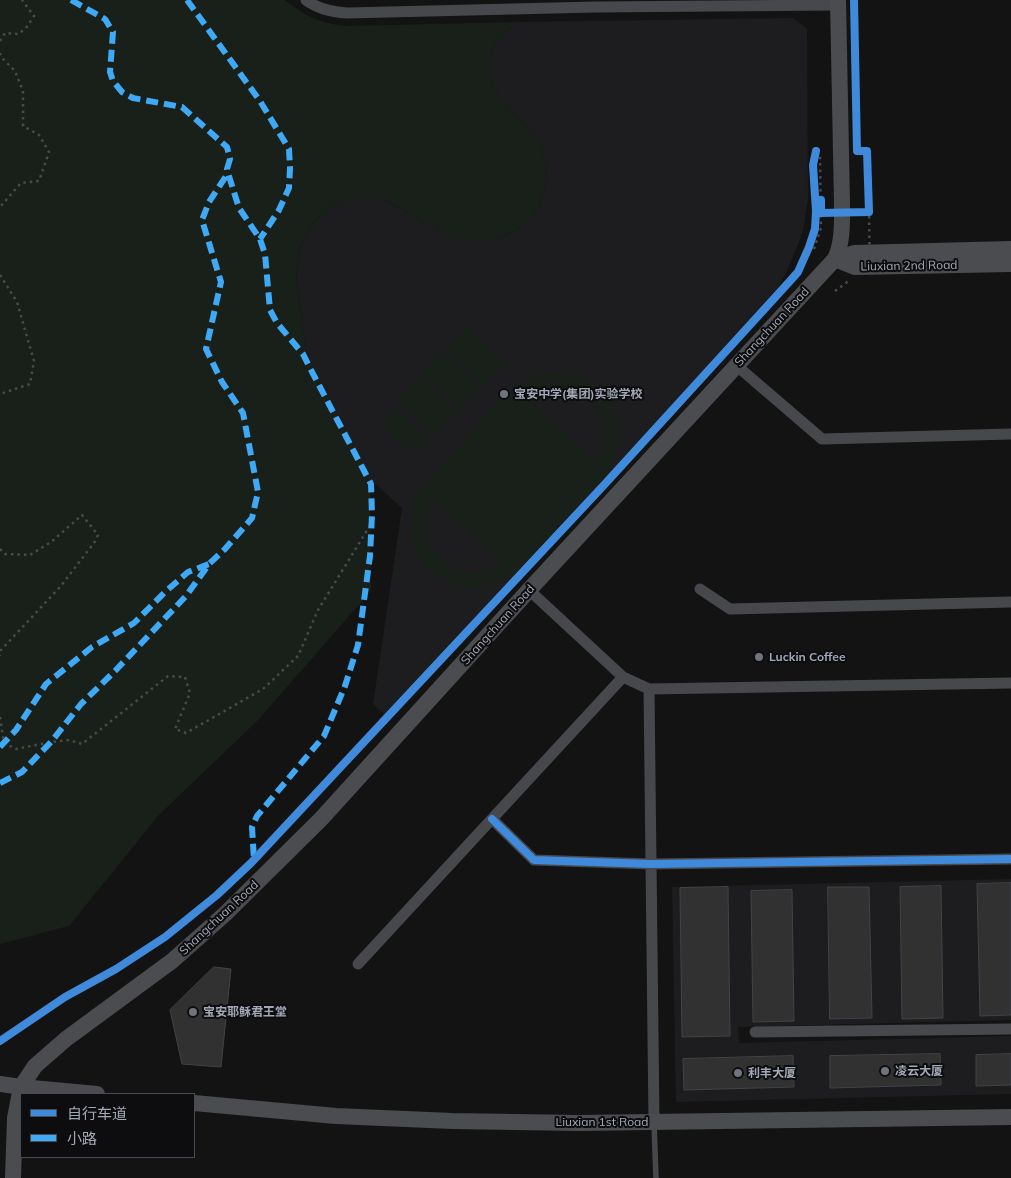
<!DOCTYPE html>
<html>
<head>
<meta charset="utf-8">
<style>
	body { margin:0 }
	#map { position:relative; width:1011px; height:1178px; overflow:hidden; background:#131313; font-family:Mulish,"Noto Sans SC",sans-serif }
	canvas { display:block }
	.legend { position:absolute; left:20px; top:1093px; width:175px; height:65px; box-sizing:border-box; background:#0d0d0f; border:1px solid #494b51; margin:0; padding:6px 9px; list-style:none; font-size:15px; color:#a2a8b5 }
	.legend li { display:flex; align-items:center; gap:10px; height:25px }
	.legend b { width:25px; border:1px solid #494b51 }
</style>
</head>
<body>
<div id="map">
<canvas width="1011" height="1178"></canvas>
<ul class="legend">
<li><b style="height:6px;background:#408adc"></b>自行车道</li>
<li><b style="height:6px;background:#3fa9f5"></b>小路</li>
</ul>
</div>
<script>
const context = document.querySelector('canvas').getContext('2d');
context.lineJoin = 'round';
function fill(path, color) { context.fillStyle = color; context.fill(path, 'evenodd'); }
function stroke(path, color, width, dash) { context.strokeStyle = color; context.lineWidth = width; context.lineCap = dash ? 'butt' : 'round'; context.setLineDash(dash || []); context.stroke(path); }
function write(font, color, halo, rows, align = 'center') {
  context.font = font + ' Mulish,"Noto Sans SC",sans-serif'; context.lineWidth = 4; context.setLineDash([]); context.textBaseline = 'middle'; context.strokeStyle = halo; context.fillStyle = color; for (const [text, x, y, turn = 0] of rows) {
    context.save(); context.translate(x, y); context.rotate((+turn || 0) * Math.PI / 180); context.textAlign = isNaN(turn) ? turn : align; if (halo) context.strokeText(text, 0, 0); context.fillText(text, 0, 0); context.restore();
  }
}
fill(new Path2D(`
	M793 18 807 29 808 199 803 230 798 245 786 273 778 287 647 433 384 714 373 704 402 508 370 479 307 354 296 278 299 249 313 223 335 204 363 194 387 201 444 233 491 241 514 232 533 216 544 194 547 169 541 145 497 93 490 77V61L494 45 505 31 519 22Z
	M1011 879V1020L738 1027 739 1043 1011 1036V1094L676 1102 672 887Z`), '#1d1d1f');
fill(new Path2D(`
	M0 0H285C305 16 321 24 347 26L519 22 505 31 494 45 490 61V77L497 93 541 145 547 169 544 194 533 216 514 232 491 241H467L444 233 387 201 363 195 335 204 313 223 299 249 296 278 307 354 370 479 371 591 259 719 158 816 69 926 0 944Z
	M465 327 504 363 483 386 444 349Z
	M442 352 481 388 460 410 421 374Z
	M552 372C560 373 568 373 575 376 609 387 627 426 614 459 611 466 607 473 602 479L521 567C515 572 509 577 502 581 457 604 405 565 411 515 412 502 419 491 427 481L508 393C523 380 533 375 552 372ZM553 387C594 389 615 425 597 462L526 397C534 391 543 389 553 387ZM520 402V403L437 492 438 490ZM592 468 510 557 509 558 591 468ZM432 498 503 563V564C455 591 407 547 432 498Z
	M418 377 457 414 436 436 397 400Z
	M397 409 430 440 416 455 383 425Z`), '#19201a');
const building = new Path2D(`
	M1011 883V1015L980 1016 977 884Z
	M941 886 943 1018 902 1019 900 887Z
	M728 887 730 1036 682 1037 680 888Z
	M828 887H869L872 1018 830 1019Z
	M792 890 794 1021 753 1022 751 891Z
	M214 967 231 969 221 1067 182 1064 170 1010Z
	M940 1054 941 1085 830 1088V1056Z
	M1011 1054V1085L976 1086V1055Z
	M793 1056 794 1087 684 1090 683 1059Z`);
fill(building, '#313132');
stroke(building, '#414347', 1);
stroke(new Path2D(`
	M0 41 5 33 18 34 26 28 34 16 22 0
	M0 53 1 57 15 71 23 91V126L39 135 49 152 39 181 21 183 0 207
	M867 151 869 212
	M814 249 821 228 820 155
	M0 275 17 302 34 361 30 384 0 394
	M835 291 850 280
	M0 549 5 554 30 555 51 542 82 515 98 535 94 543 60 587 1 650 0 656
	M0 717 4 743 16 749 51 742 69 740 82 744 168 676 185 677 190 693 175 729 186 733 263 689 298 656 318 610 371 524`), '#484a4e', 2.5, [2.5, 4]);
stroke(new Path2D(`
	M654 1123 656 1178`), '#47484c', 5.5);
stroke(new Path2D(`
	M306 0C318 9 332 12 347 13L595 7 838 5
	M737 366 822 439 1011 434
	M700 589 730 609 1011 602
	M529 590 623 677 649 689 1011 683
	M649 689 654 1122
	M492 819 534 860 651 864 1011 859
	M358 964 623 677
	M755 1032 1011 1029`), '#47484c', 11);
stroke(new Path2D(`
	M835 259 855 267 1011 264
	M835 259 855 253 1011 249
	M0 1084 21 1087 97 1094
	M194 1103 336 1116 452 1121 578 1123 1011 1117
	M13 1178 15 1118 21 1087 35 1066 66 1039 172 961 225 914 321 819 529 590 835 259C843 242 842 222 842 203L838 0`), '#4b4c50', 16);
stroke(new Path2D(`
	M821 213 869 212 870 273`), '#484a4e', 2.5, [2.5, 4]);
stroke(new Path2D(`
	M71 0 105 19 113 32 110 72 113 81 122 92 133 98 182 107 227 147 230 159 227 169 228 173 239 208 260 239 265 254 270 310 277 323 303 354 311 370 371 484 372 515 370 556 358 645 345 686 324 736 257 816 252 827 254 860
	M187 0 260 101 289 149 290 168 289 188 279 210 260 239
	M0 747 16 730 46 684 92 647 134 623 164 593 188 572 209 564
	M0 783 22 772 51 742 81 704 115 671 186 596 209 564 225 549 252 518 258 492 243 413 222 382 206 349 221 282 202 220 209 202 228 173`), '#3fa9f5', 6, [12, 6]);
stroke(new Path2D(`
	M821 200V213L869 212 867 151H857L854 0
	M492 819 534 860 651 864 1011 859
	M0 1041 65 997 116 969 165 937 217 895 251 863 604 485 790 281 798 272 809 247 815 229 816 211 813 165 816 151`), '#408adc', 8);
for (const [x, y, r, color] of [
	[504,394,5,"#70747c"],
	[759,657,5,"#70747c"],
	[193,1012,5,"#70747c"],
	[885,1071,5,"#70747c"],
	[738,1073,5,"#70747c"]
]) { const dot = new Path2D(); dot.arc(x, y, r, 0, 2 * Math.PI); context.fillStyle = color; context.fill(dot); stroke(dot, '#0d0d0f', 2); }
write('12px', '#a2a8b5', '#0d0d0f', [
	["Liuxian 2nd Road",909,266,-1],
	["Shangchuan Road",772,327,-47],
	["Shangchuan Road",498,625,-48],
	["Shangchuan Road",219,918,-43],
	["Liuxian 1st Road",602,1122]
]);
write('bold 12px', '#a2a8b5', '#0d0d0f', [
	["宝安中学(集团)实验学校",514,394],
	["Luckin Coffee",769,657],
	["宝安耶稣君王堂",203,1012],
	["凌云大厦",895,1071],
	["利丰大厦",748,1073]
], 'left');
</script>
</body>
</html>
